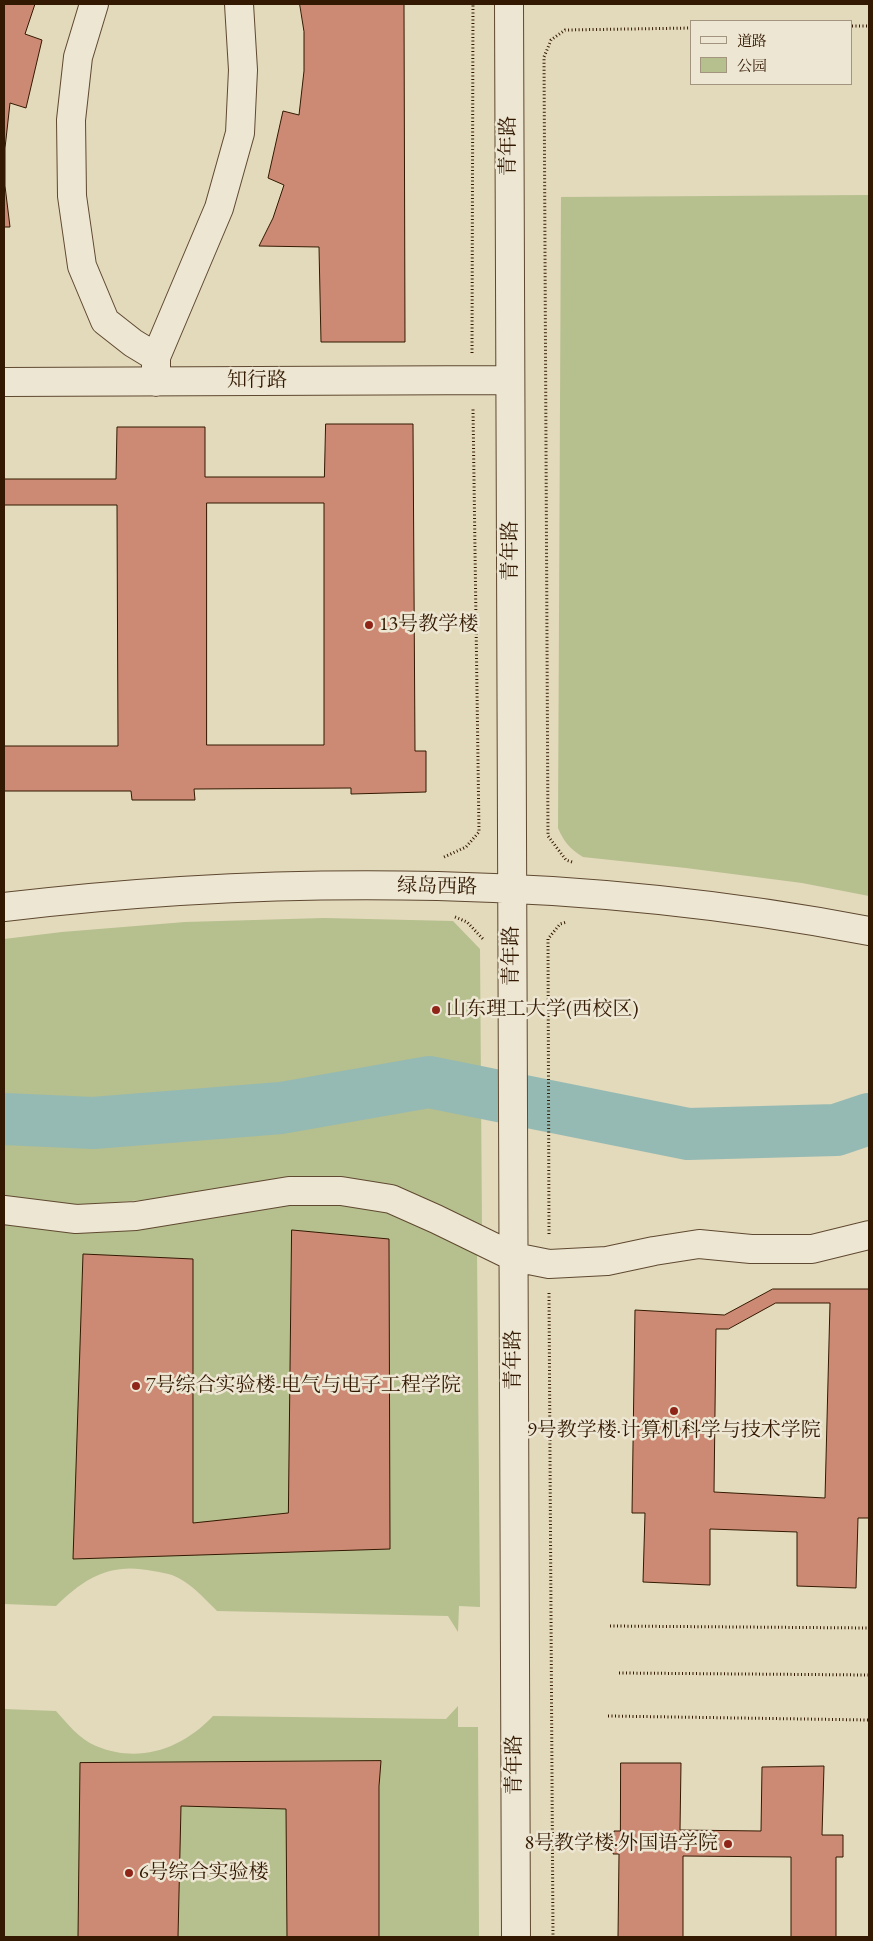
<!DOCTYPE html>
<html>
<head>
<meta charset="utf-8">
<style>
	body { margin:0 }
	#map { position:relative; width:873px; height:1941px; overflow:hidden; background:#e3d9bb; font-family:"EB Garamond","Noto Serif SC",serif }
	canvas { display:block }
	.frame { position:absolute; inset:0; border:5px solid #331901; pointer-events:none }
	.legend { position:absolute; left:690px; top:20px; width:162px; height:65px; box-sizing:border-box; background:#ede6d3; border:1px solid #a3947f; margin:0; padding:6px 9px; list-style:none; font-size:15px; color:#331901 }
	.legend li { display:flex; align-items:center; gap:10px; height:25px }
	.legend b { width:25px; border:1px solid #a3947f }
</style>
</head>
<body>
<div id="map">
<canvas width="873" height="1941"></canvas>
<div class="frame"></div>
<ul class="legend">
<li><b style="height:6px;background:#ede6d3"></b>道路</li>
<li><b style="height:14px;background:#b6bf8e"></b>公园</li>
</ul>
</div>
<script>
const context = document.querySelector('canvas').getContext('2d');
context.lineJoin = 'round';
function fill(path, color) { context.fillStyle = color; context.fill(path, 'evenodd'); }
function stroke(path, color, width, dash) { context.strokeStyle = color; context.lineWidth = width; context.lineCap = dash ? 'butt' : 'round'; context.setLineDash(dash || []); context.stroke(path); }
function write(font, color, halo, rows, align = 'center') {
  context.font = font + ' "EB Garamond","Noto Serif SC",serif'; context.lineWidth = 5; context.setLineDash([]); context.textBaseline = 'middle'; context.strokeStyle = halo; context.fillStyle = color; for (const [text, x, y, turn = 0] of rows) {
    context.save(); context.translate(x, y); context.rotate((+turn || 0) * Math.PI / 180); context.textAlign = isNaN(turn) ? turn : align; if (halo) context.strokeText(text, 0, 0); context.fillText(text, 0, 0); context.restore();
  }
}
fill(new Path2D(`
	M869 195V896L802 883 686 868 583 857C570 849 564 842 558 828L561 197Z
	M324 918 453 921 480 949 482 1233 417 1197 331 1177 250 1183 154 1199 62 1207 4 1197V939L62 932 185 922Z
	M298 1198 369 1203 477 1251 480 1607 459 1606 458 1632 448 1616 217 1611C204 1598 190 1582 172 1575 166 1573 159 1572 153 1571 112 1562 85 1577 56 1606L4 1604V1218Z
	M458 1706V1727H478L479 1937H4V1709L56 1711C67 1723 79 1739 96 1746 139 1764 182 1749 213 1716L446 1719Z`), '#b6bf8e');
stroke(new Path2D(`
	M4 1119 93 1123 281 1108 429 1082 688 1134 836 1130 869 1119`), '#95bab3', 52);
const building = new Path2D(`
	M4 4H35L25 34 42 40 26 108 10 103 5 148V186L10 227H4Z
	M300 4H404L405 342H321L319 247 259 246 273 218 284 185 268 178 283 111 299 115 304 71V32Z
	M326 424H413L415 751H426V792L351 794V788L194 789 195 800H132L131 791H4V746H118L117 505H4V479H116L117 427H205V477H324ZM207 503H324V745H207Z
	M292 1230 389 1239 390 1549 73 1559 83 1254 193 1259V1523L288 1513Z
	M773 1289H869V1518H858L856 1588 797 1586V1532L710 1529V1585L643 1582 645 1513H632L635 1310 724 1315ZM776 1303H830L825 1498 714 1492 716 1329H728Z
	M381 1761 379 1786V1937H287L286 1809 181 1806 178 1937H78L80 1763Z
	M621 1763H681L680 1830 761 1831 762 1767 824 1766 822 1835H843V1857H836V1937H791V1857L683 1856V1937H618L619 1854H613L614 1831H620Z`);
fill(building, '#cc8a75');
stroke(building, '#331901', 1);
const minor = new Path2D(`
	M94 4 78 57 71 120 72 196 82 266 105 321 133 343 156 357
	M509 4 516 1937
	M4 382 510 380
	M156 382V357L219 208 240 133 243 70 239 4
	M4 907C287 873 589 877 869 931
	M4 1210 76 1219 136 1216 289 1191H341L391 1199 436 1219 514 1257 549 1264 607 1261 654 1251 699 1244 751 1249H812L869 1235`);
stroke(minor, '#5f4930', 30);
stroke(new Path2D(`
	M852 26H869
	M472 353 473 4
	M444 857 466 847 479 832 473 409
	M572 862 566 860 548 836 544 57 551 40 565 30 692 28
	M455 917 467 922 483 939
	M549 1234 548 939 560 924 567 922
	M549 1293 553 1937
	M610 1626 869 1628
	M619 1673 869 1675
	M608 1716 869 1720`), '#331901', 3, [1, 2.5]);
stroke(minor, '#ede6d3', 28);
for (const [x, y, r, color] of [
	[369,625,5,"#8f2418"],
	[436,1010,5,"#8f2418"],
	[136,1386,5,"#8f2418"],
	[674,1411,5,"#8f2418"],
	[728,1844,5,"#8f2418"],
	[129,1873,5,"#8f2418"]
]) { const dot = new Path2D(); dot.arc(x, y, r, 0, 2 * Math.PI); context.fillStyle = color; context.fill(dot); stroke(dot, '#ede6d3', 2); }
write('20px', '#331901', '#ede6d3', [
	["青年路",509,146,-90],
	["知行路",257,381],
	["青年路",511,551,-90],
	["绿岛西路",437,887,1],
	["青年路",512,956,-90],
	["青年路",514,1360,-90],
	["青年路",515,1765,-90]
]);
write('20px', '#331901', '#ede6d3', [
	["13号教学楼",379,625],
	["山东理工大学(西校区)",446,1010],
	["7号综合实验楼-电气与电子工程学院",146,1386],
	["9号教学楼·计算机科学与技术学院",674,1431,"center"],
	["8号教学楼·外国语学院",718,1844,"right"],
	["6号综合实验楼",139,1873]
], 'left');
</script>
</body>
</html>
